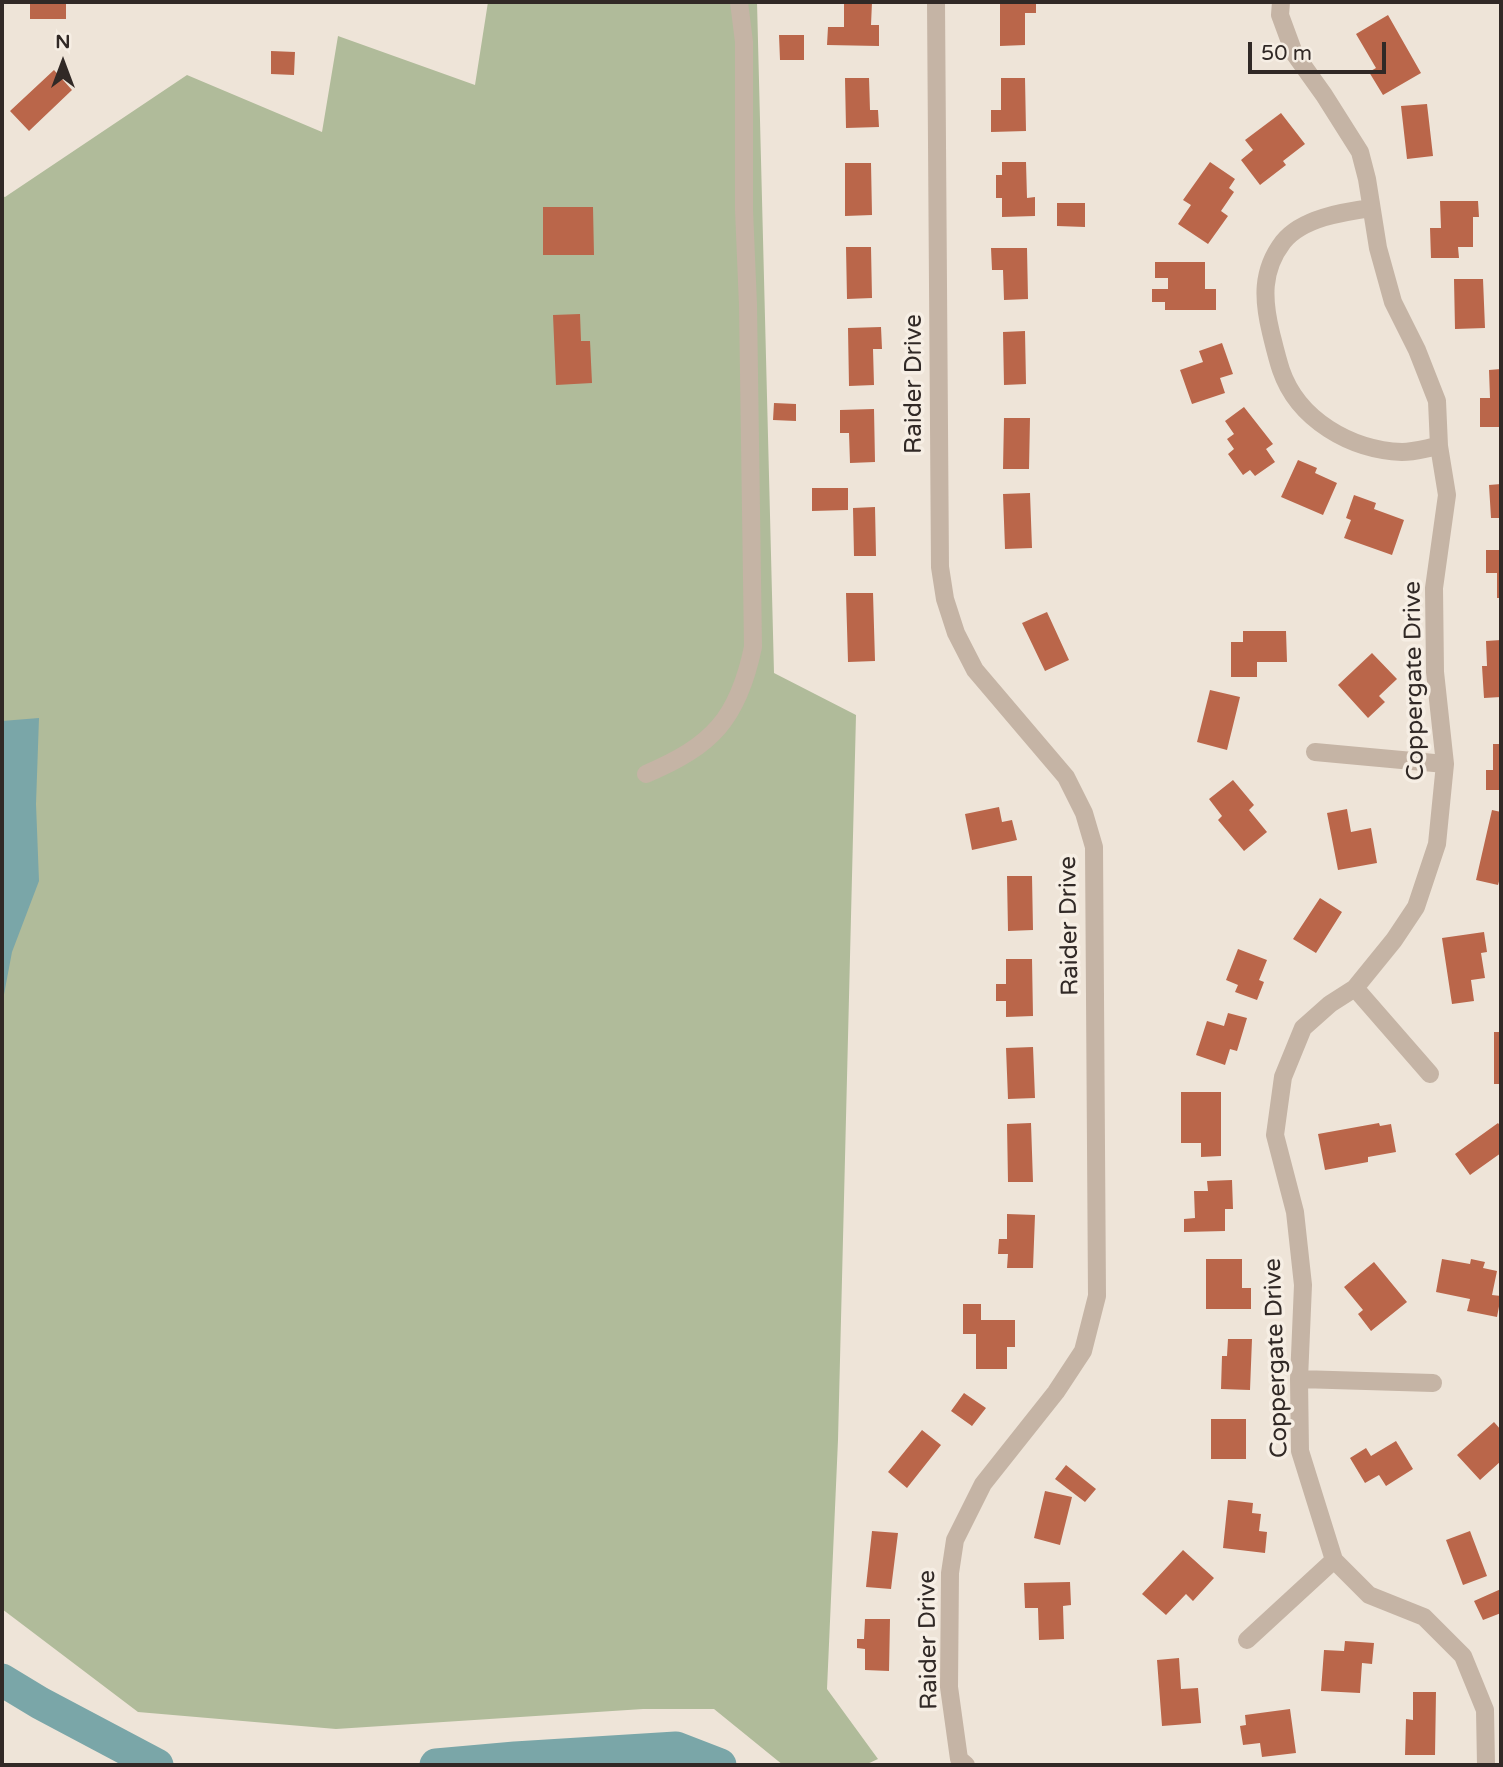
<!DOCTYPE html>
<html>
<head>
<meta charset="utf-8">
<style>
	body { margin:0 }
	#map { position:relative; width:1503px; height:1767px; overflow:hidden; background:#eee4d8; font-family:"Varela Round",sans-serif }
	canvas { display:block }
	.frame { position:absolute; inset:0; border:4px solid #312926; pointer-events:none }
	.north { position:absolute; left:28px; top:28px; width:70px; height:70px; -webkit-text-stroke:5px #f6eee4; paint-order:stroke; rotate:0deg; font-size:19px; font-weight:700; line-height:28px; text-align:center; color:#312926 }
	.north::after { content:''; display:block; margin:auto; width:24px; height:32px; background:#312926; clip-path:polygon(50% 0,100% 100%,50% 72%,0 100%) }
	.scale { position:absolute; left:1248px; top:42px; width:138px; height:32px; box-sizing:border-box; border:4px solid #312926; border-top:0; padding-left:9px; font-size:21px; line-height:24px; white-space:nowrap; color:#312926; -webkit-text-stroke:5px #f6eee4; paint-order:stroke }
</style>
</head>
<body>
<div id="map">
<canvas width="1503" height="1767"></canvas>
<div class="frame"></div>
<div class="north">N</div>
<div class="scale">50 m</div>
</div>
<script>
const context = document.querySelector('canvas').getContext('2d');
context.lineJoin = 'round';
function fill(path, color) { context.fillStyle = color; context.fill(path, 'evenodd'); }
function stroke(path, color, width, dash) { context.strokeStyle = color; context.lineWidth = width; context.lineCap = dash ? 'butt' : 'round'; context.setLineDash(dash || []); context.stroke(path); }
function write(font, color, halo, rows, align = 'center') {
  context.font = font + ' "Varela Round",sans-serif'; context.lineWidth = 7; context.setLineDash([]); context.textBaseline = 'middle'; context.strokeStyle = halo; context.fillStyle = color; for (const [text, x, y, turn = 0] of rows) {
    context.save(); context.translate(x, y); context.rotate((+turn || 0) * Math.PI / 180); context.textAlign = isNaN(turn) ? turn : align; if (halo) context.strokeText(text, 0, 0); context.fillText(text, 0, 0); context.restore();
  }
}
fill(new Path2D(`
	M488 2H757L774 673 856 715 838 1440 827 1689 878 1759 865 1765H783L714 1709H643L336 1729 138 1712 2 1609V196L5 197 187 75 322 132 338 36 475 85Z`), '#b0bb9a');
fill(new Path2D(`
	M39 718 36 804 39 881 12 952 2 1005V721Z`), '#7aa6a8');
stroke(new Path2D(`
	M2 1680 40 1703 157 1765
	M436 1765 515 1758 676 1748 720 1765`), '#7aa6a8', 33);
fill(new Path2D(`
	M30 2H66V19H30Z
	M844 2H872L871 25H879V46L827 45 828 27H844Z
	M1000 2H1036V13H1025V45L1000 46Z
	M1388 15 1421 73 1383 95 1369 72 1376 68 1356 34Z
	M779 35H804V60H780Z
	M271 51 295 52 294 75 271 74Z
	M54 70 72 90 29 131 10 111Z
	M845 78H869L870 110H878L879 127 846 128Z
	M1001 78H1025L1026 131 991 132V110H1001Z
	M1427 104 1433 156 1407 159 1401 106Z
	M1281 113 1305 144 1283 161 1286 165 1260 185 1241 160 1253 150 1245 140Z
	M1002 162H1026L1027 198 1035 197V216L1002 217V198H996V175H1002Z
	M1210 162 1235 179 1229 188 1234 192 1221 211 1228 216 1208 244 1178 224 1191 205 1183 200Z
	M845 163H871L872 215 845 216Z
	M1440 201H1478L1479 217H1473V247H1458L1459 258H1431L1430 228H1441Z
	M1057 203H1085V227L1057 226Z
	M543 207H593L594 255H543Z
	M846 247H871L872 298 847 299Z
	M991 248H1027L1028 299 1004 300 1003 270H992Z
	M1155 262H1205V289H1216V310H1165V302H1152V289H1168V278H1155Z
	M1454 279H1483L1485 328 1455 329Z
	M580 314 581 341H590L592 383 556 385 553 315Z
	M881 327 882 349H873L874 385 849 386 848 328Z
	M1025 331 1026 384 1004 385 1003 332Z
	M1222 343 1233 374 1220 378 1225 393 1192 404 1180 370 1203 362 1199 351Z
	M1501 369V427H1480V398H1490L1489 370Z
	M774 403 796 404V421L773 420Z
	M1244 407 1273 444 1266 449 1275 462 1255 476 1250 470 1243 475 1228 454 1234 449 1227 439 1234 434 1225 421Z
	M874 409 875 462 850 463 849 433H840V410Z
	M1004 418H1030L1029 469H1003Z
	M1298 460 1317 468 1315 473 1337 483 1323 515 1281 497Z
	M1501 484V518H1491L1489 485Z
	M812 488H848V510L812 511Z
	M1030 493 1032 548 1005 549 1003 494Z
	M1354 495 1376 503 1374 509 1404 520 1392 555 1344 538 1351 520 1346 518Z
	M875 507 876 556H854L853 508Z
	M1486 550H1501V598H1497V573H1486Z
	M846 593H873L875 661 848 662Z
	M1047 612 1069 660 1045 671 1022 623Z
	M1243 631H1286L1287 662H1257V677H1231V642H1243Z
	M1501 640V697L1484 698 1482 666H1487L1486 641Z
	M1372 653 1397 679 1379 696 1385 702 1368 718 1338 685Z
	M1210 690 1240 697 1227 750 1197 742Z
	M1493 744H1501V790H1486V770H1493Z
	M1233 780 1254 805 1249 810 1267 832 1244 851 1218 820 1222 816 1209 799Z
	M999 807 1002 822 1012 820 1017 840 972 850 965 814Z
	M1347 809 1351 832 1371 828 1377 863 1338 870 1327 813Z
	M1492 810 1501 812V874L1498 885 1476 880Z
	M1007 876H1032L1033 930 1008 931Z
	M1320 898 1342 912 1316 953 1293 939Z
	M1484 932 1487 952 1481 953 1485 978 1471 980 1474 1001 1452 1004 1442 938Z
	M1238 949 1267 960 1259 980 1264 982 1257 1000 1235 992 1238 985 1226 980Z
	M1006 959H1032L1033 1016 1006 1017V1001H996V984H1006Z
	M1228 1013 1247 1018 1237 1051 1230 1049 1225 1065 1196 1055 1207 1021 1224 1026Z
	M1494 1032H1501V1084H1494Z
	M1033 1047 1035 1098 1008 1099 1006 1048Z
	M1181 1092H1221V1156L1201 1157V1143H1181Z
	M1031 1123 1033 1182H1008L1007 1124Z
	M1379 1123 1380 1126 1391 1124 1396 1152 1368 1157V1162L1325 1170 1318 1134Z
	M1498 1123 1501 1127V1153L1470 1175 1455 1154Z
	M1232 1180 1233 1209H1225V1231L1184 1232V1219L1195 1218 1194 1191H1208L1207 1181Z
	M1007 1214 1035 1215 1033 1268H1007L1008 1254H998L999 1239H1007Z
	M1206 1259H1242V1288H1251V1309H1206Z
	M1442 1259 1470 1264 1471 1259 1485 1262 1483 1268 1497 1271 1492 1295 1501 1296 1497 1317 1467 1311 1470 1299 1436 1292Z
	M1374 1262 1407 1302 1371 1331 1358 1314 1363 1310 1344 1287Z
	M963 1304H981V1320H1015V1347H1007V1369H976V1334H963Z
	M1228 1339H1252L1250 1390 1221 1389 1222 1356H1227Z
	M964 1393 986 1408 972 1426 951 1411Z
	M1211 1419H1246V1459H1211Z
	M1494 1422 1501 1430V1461L1480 1480 1457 1455Z
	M922 1430 941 1445 907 1488 888 1472Z
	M1396 1441 1413 1469 1386 1486 1379 1475 1365 1483 1350 1458 1366 1448 1371 1456Z
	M1066 1465 1096 1489 1085 1502 1055 1479Z
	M1045 1491 1072 1497 1060 1545 1034 1538Z
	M1228 1500 1253 1503 1252 1513 1261 1514 1259 1531 1267 1532 1265 1553 1223 1548Z
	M872 1531 898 1533 891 1589 866 1587Z
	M1470 1531 1487 1576 1463 1585 1446 1540Z
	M1183 1550 1214 1578 1193 1601 1186 1594 1166 1615 1142 1594Z
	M1070 1582 1071 1605 1063 1606 1064 1639 1039 1640 1038 1608H1025L1024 1583Z
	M1501 1589V1613L1483 1620 1474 1601Z
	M865 1619H890L889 1671 865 1670V1649L857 1648V1639H864Z
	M1345 1641 1374 1643 1372 1664 1362 1663 1360 1693 1321 1691 1324 1650 1344 1651Z
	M1179 1658 1181 1689 1198 1688 1201 1723 1162 1726 1157 1660Z
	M1413 1692H1436L1435 1755H1405L1406 1719 1413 1720Z
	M1290 1709 1296 1753 1262 1757 1260 1743 1243 1745 1240 1726 1246 1725 1245 1715Z`), '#ba664a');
stroke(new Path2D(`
	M936 2 940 567 945 599 956 633 975 670 1066 777 1084 813 1094 847 1097 1296 1083 1351 1056 1392 983 1484 955 1540 950 1573 949 1687 959 1759 966 1765
	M1281 2 1280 15 1294 53 1324 95 1360 152 1367 179 1378 248 1393 302 1417 350 1437 401 1439 446 1447 495 1434 588 1435 672 1445 764 1437 844 1416 907 1394 940 1355 988 1330 1004 1303 1028 1283 1077 1275 1135 1295 1212 1303 1285 1299 1379 1300 1451 1334 1560 1369 1595 1424 1617 1463 1656 1485 1710 1486 1765
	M1371 208C1343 212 1302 218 1283 242 1261 271 1263 300 1271 333 1274 345 1277 358 1281 370 1298 420 1351 450 1402 452 1414 452 1427 448 1439 446
	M1315 752 1445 764
	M646 774C712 746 738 719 753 647L748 305 744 210V42L739 2
	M1355 988 1430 1074
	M1299 1379 1433 1383
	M1247 1640 1334 1560`), '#c5b4a5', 18);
write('24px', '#312926', '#f6eee4', [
	["Raider Drive",915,384,-90],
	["Coppergate Drive",1415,681,-91],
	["Raider Drive",1070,926,-91],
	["Coppergate Drive",1277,1358,-92],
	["Raider Drive",929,1640,-91]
]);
</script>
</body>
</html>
